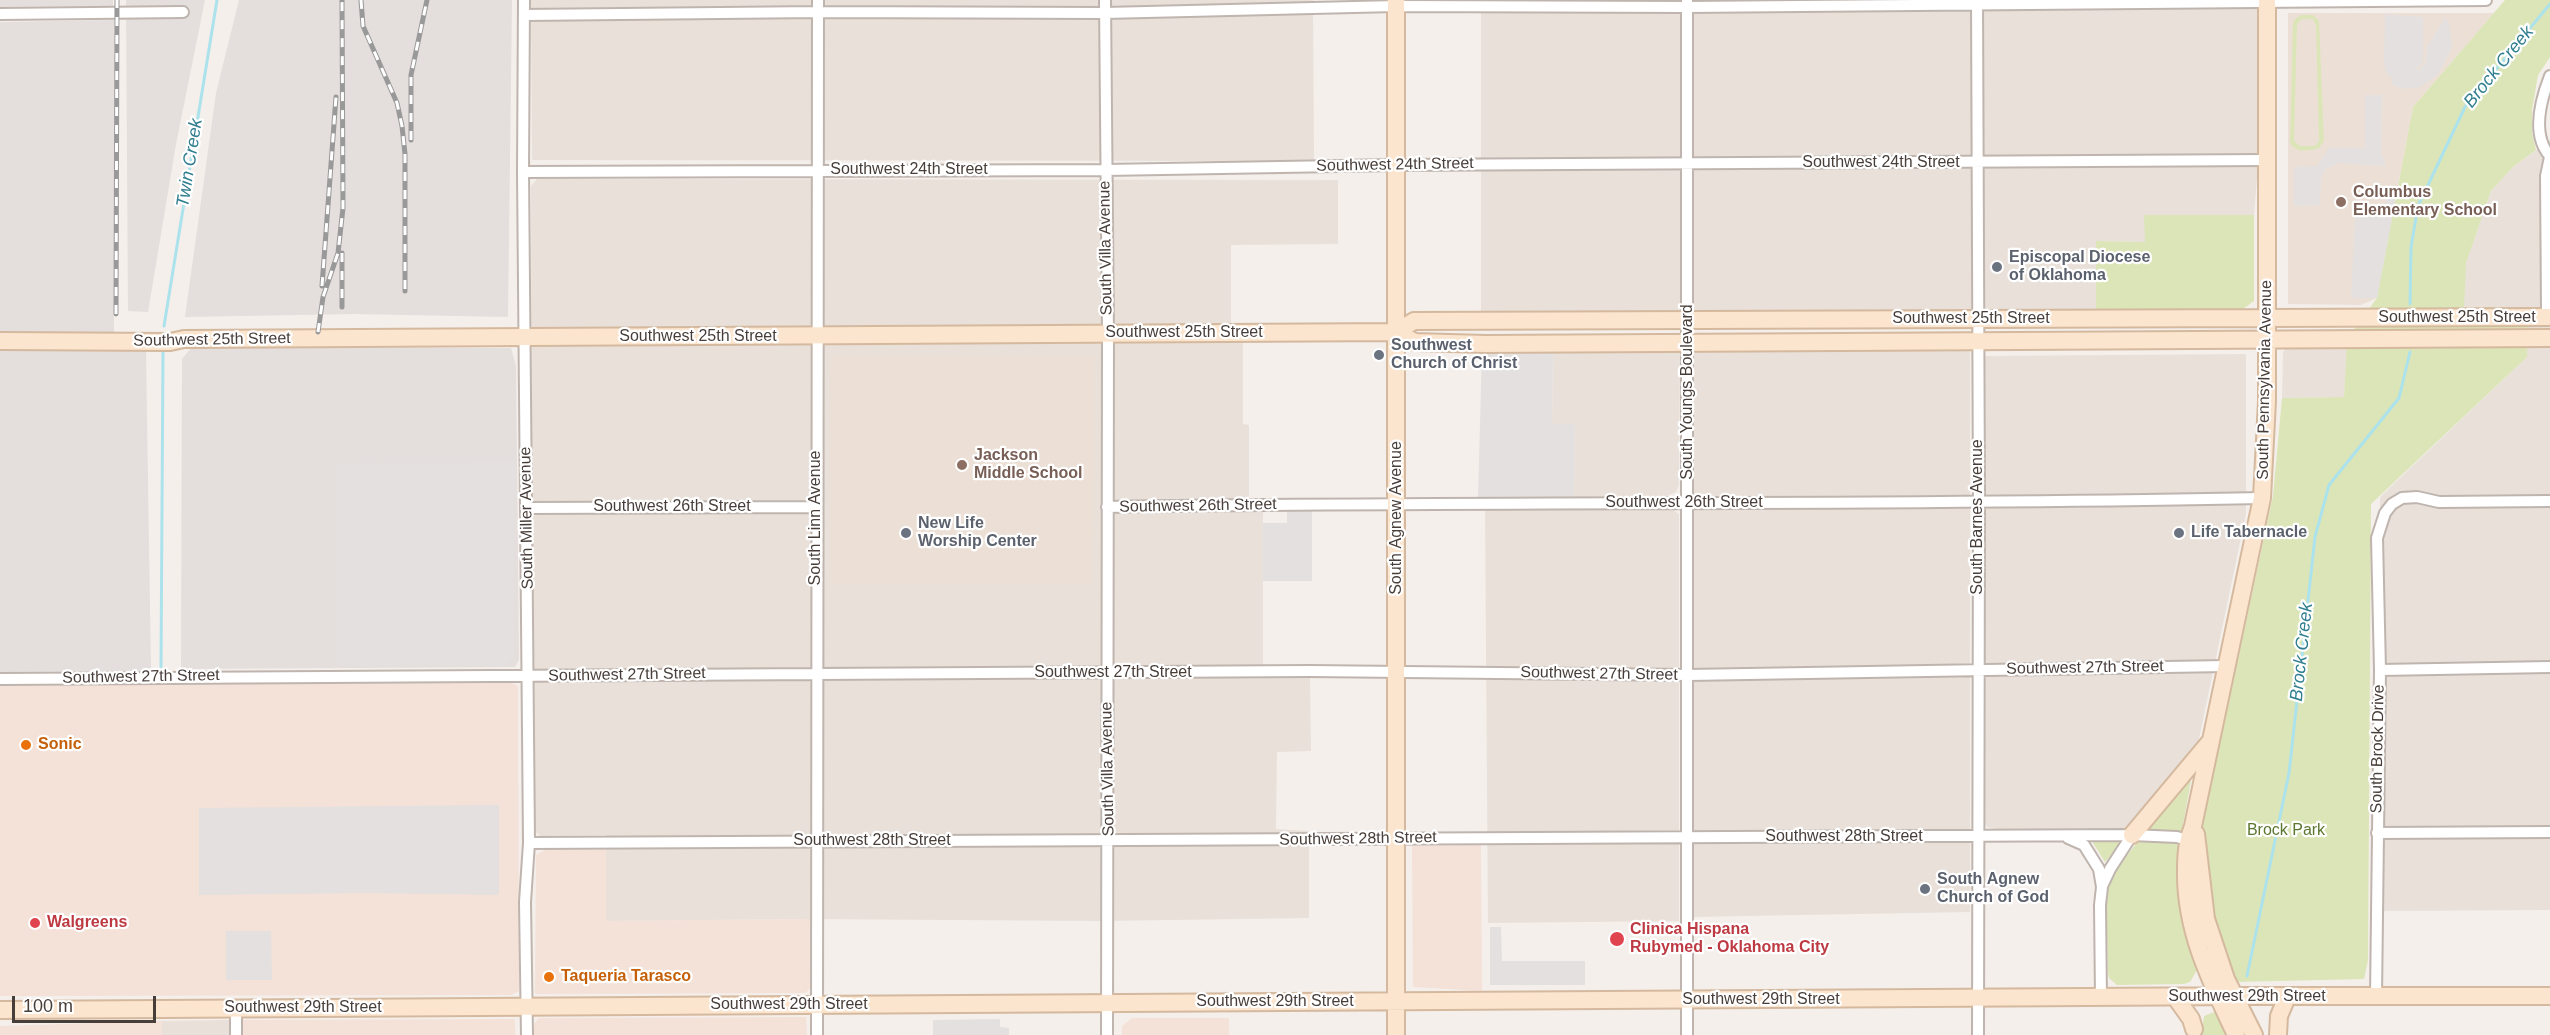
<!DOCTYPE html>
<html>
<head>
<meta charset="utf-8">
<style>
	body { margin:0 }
	#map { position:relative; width:2550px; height:1035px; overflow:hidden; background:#f4efeb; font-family:Arial,sans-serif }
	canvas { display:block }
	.scale { position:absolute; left:12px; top:996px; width:144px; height:27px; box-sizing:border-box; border:3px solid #483e39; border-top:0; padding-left:8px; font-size:18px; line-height:21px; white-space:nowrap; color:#483e39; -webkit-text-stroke:4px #fff; paint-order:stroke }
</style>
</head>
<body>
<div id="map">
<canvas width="2550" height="1035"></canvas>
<div class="scale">100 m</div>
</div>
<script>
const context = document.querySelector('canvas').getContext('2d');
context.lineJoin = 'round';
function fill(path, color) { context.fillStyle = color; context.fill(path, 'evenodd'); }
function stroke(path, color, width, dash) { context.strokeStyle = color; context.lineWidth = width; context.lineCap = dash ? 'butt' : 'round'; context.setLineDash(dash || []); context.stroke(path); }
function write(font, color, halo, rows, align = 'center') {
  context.font = font + ' Arial,sans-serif'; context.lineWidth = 4.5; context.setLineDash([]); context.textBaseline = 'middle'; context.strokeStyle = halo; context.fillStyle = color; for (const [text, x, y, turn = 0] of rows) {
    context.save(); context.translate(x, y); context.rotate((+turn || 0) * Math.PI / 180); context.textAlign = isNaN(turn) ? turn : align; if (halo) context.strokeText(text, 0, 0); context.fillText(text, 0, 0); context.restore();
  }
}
fill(new Path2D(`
	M531 0H1313L1314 161 532 160Z
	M1481 0H2257V178L2254 215H2145V242L2096 241V309L1481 314Z
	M2550 108V910L2384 911 2380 497 2527 357 2464 308V268L2491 191 2513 167 2550 140Z
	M537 179 1338 180V244L1231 245V338H1243V424L1249 425V512H1263V678H1310L1311 751 1277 752 1276 829 1309 831V918L1100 921 807 919 606 921V835L541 836 534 831 533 824 531 186Z
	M2290 344H2347L2344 397 2282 398 2283 352Z
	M1553 347 1678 348 1680 352 1679 485 1676 492 1667 496 1574 497 1575 425 1552 424Z
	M1967 347 1970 353V912L1692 917 1694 352 1698 350Z
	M2246 354V514L2197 748 2128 830 2007 831 1987 827 1984 822 1985 356Z
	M1485 509H1667L1673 510 1679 514V921L1488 923Z
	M229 1020V1035H162V1021Z`), '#e8e0d9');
fill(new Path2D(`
	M512 683 518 686 519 991 511 995 0 996V684Z
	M1481 845 1482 991 1413 987 1412 846Z
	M547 849 606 850V921L812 919 811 984 809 990 805 993 535 994 536 855Z
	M806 1017 807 1035H533V1025L539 1018Z
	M1132 1018H1229V1035H1122V1026Z
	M515 1019V1035H241V1020Z
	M162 1021V1035H0V1026Z`), '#f4e1d8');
fill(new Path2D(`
	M0 0H113V6L0 7Z
	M126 0H205L176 144 148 312 128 311Z
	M239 0H512L508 317 354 314 185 317 216 93Z
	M114 20V333L0 334V22Z
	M191 348H511L516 366 519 660 515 667 181 669 182 359Z
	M0 349 146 351 151 671 0 672Z`), '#e4dedc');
fill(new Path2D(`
	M2288 13H2494L2413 107 2377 298 2361 305 2288 304Z
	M1094 356 1093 585H830V357Z`), '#ece0d6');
fill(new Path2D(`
	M2505 0H2550V57L2538 75 2532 110V133L2536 150 2513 167 2491 191 2466 263 2464 308 2528 307 2527 357 2371 504 2368 960 2364 979 2235 982 2209 906 2203 857V822L2273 496 2282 398 2344 397 2347 339 2377 298 2413 107Z
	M2302 15H2313L2319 21 2324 141 2319 148C2309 151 2296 153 2290 143L2293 23 2296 18ZM2302 19H2313L2316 25 2319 141 2315 146H2300L2294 141 2297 24Z
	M2144 215H2254V301L2243 309H2096V241L2145 242Z
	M2194 764 2182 830 2178 833H2140Z
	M2096 840 2117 841 2120 845 2105 862 2093 843Z
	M2166 840 2173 841 2182 849 2197 970 2190 982 2184 984 2117 985 2109 978 2108 972 2106 890 2111 876 2136 844 2142 841Z
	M2214 1012 2219 1013 2230 1035H2201L2204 1016Z`), '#dce5b7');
fill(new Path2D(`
	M2385 14 2423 17V62L2416 70 2418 71 2426 62 2427 47 2445 18 2449 22 2452 48 2438 74 2421 87 2405 89 2392 85V79L2386 72 2384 63Z
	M2365 95H2382L2381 156 2385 159V166L2337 163 2325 170 2321 179 2320 205 2294 206V167L2317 166 2329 148H2365Z
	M2386 196H2396L2377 298H2351L2355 213H2385Z
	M1553 347 1552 424H1575L1574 497H1478L1482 351 1535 352Z
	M515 462 514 657 505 665 337 666V463Z
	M1287 510H1312V581H1263V523H1287Z
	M499 805V895L368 893 199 895V808Z
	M1490 927H1501L1502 961H1585V985H1490Z
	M226 931H271L272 980H226Z
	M1000 1019V1027L1009 1028V1035H933V1020Z`), '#e3e0df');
stroke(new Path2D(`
	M2410 304 2411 247 2418 206 2465 107 2550 4
	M164 326 217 0
	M161 667 163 352
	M2247 976 2289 773 2315 537 2329 485 2399 398 2410 352`), '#ace2ec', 3);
const street = new Path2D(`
	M524 0 523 172 529 843 525 902 527 1035
	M1105 0 1108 334 1107 1035
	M1977 0 1979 503 1978 1035
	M0 14 183 12
	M524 15 818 12 1105 13 1396 6 1687 7 2486 0
	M2550 76C2541 99 2531 135 2550 156
	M2550 157 2546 176 2547 309 2550 320
	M523 172 1105 170 1397 165 2267 160
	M1107 507C1492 501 1877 506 2262 498
	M527 508 816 507
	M2380 670 2550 667
	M0 679 1309 671 1688 675 2226 666
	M2377 833 2550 832
	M2068 838 2084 845 2099 869 2102 887 2100 905 2101 998
	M529 843 2132 835 2177 837 2187 840
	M2102 886 2110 869 2132 835
	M2376 997 2380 670 2377 538 2385 513 2392 504 2402 498 2417 497 2439 502 2550 501
	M236 1008V1035
	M817 1035 818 0
	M1687 1035V0`);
const secondary = new Path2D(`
	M1396 0V1035
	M1396 332 1414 321 2550 317
	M0 341 170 342 184 339 1396 332 1415 342 1485 344 2550 338
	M2196 834 2206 919 2226 979 2254 1035
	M2132 835 2209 743
	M2176 998 2191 1019 2194 1029
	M0 1010 2247 996H2550
	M2236 1035C2211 982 2185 931 2186 871 2186 854 2187 841 2193 826L2262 498 2267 401V0
	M2278 1035 2279 1016 2287 997`);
stroke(street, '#bfb5ae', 14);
stroke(secondary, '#d4b99f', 20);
stroke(street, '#fff', 10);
stroke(secondary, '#fbe5ce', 16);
const rail = new Path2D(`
	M361 0 363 26 397 103 402 126 405 154V291
	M411 140V75L427 0
	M342 253V307
	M322 286 336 97
	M116 314 117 0
	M318 332 323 297 338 253 343 208 342 0`);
stroke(rail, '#999', 5);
stroke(rail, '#fff', 3, [9]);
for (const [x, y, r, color] of [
	[2341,202,6,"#8d6e63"],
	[1997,267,6,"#6b7280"],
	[1379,355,6,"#6b7280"],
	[962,465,6,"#8d6e63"],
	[906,533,6,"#6b7280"],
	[2179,533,6,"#6b7280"],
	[26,745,6,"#e8710a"],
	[1925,889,6,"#6b7280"],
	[35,923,6,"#e0444e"],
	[1617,939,8,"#e0444e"],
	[549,977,6,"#e8710a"]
]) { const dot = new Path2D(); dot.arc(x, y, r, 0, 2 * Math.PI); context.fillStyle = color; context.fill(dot); stroke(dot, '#fff', 2); }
write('16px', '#483e39', '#fff', [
	["Southwest 24th Street",1881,163],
	["Southwest 24th Street",1395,165,-1],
	["Southwest 24th Street",909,170],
	["South Villa Avenue",1106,248,-91],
	["Southwest 25th Street",2457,318],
	["Southwest 25th Street",1971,319],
	["Southwest 25th Street",1184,333],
	["Southwest 25th Street",698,337],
	["Southwest 25th Street",212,340,-1],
	["South Pennsylvania Avenue",2265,380,-89],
	["South Youngs Boulevard",1688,392,-90],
	["Southwest 26th Street",1684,503],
	["Southwest 26th Street",1198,506,-1],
	["Southwest 26th Street",672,507],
	["South Barnes Avenue",1978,517,-90],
	["South Miller Avenue",527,518,-91],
	["South Linn Avenue",816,518,-90],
	["South Agnew Avenue",1397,518,-90],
	["Southwest 27th Street",2085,668,-1],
	["Southwest 27th Street",1113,673],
	["Southwest 27th Street",1599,674,1],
	["Southwest 27th Street",627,675,-1],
	["Southwest 27th Street",141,677,-1],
	["South Brock Drive",2378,749,-89],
	["South Villa Avenue",1108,769,-91],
	["Southwest 28th Street",1844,837],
	["Southwest 28th Street",1358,839,-1],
	["Southwest 28th Street",872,841],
	["Southwest 29th Street",2247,997],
	["Southwest 29th Street",1761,1000],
	["Southwest 29th Street",1275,1002],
	["Southwest 29th Street",789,1005],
	["Southwest 29th Street",303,1008]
]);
write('bold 16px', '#785e54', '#fff', [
	["Columbus",2353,193],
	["Elementary School",2353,211],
	["Jackson",974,456],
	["Middle School",974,474]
], 'left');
write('bold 16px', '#5b616d', '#fff', [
	["Episcopal Diocese",2009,258],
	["of Oklahoma",2009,276],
	["Southwest",1391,346],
	["Church of Christ",1391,364],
	["New Life",918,524],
	["Worship Center",918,542],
	["Life Tabernacle",2191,533],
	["South Agnew",1937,880],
	["Church of God",1937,898]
], 'left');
write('bold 16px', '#c56008', '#fff', [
	["Sonic",38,745],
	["Taqueria Tarasco",561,977]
], 'left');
write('16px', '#5c772f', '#fff', [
	["Brock Park",2286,831]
]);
write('bold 16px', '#be3a42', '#fff', [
	["Walgreens",47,923],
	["Clinica Hispana",1630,930],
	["Rubymed - Oklahoma City",1630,948]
], 'left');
write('italic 18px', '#307e8f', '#fff', [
	["Brock Creek",2499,67,-51],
	["Twin Creek",190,163,-81],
	["Brock Creek",2302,652,-84]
]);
</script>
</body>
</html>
